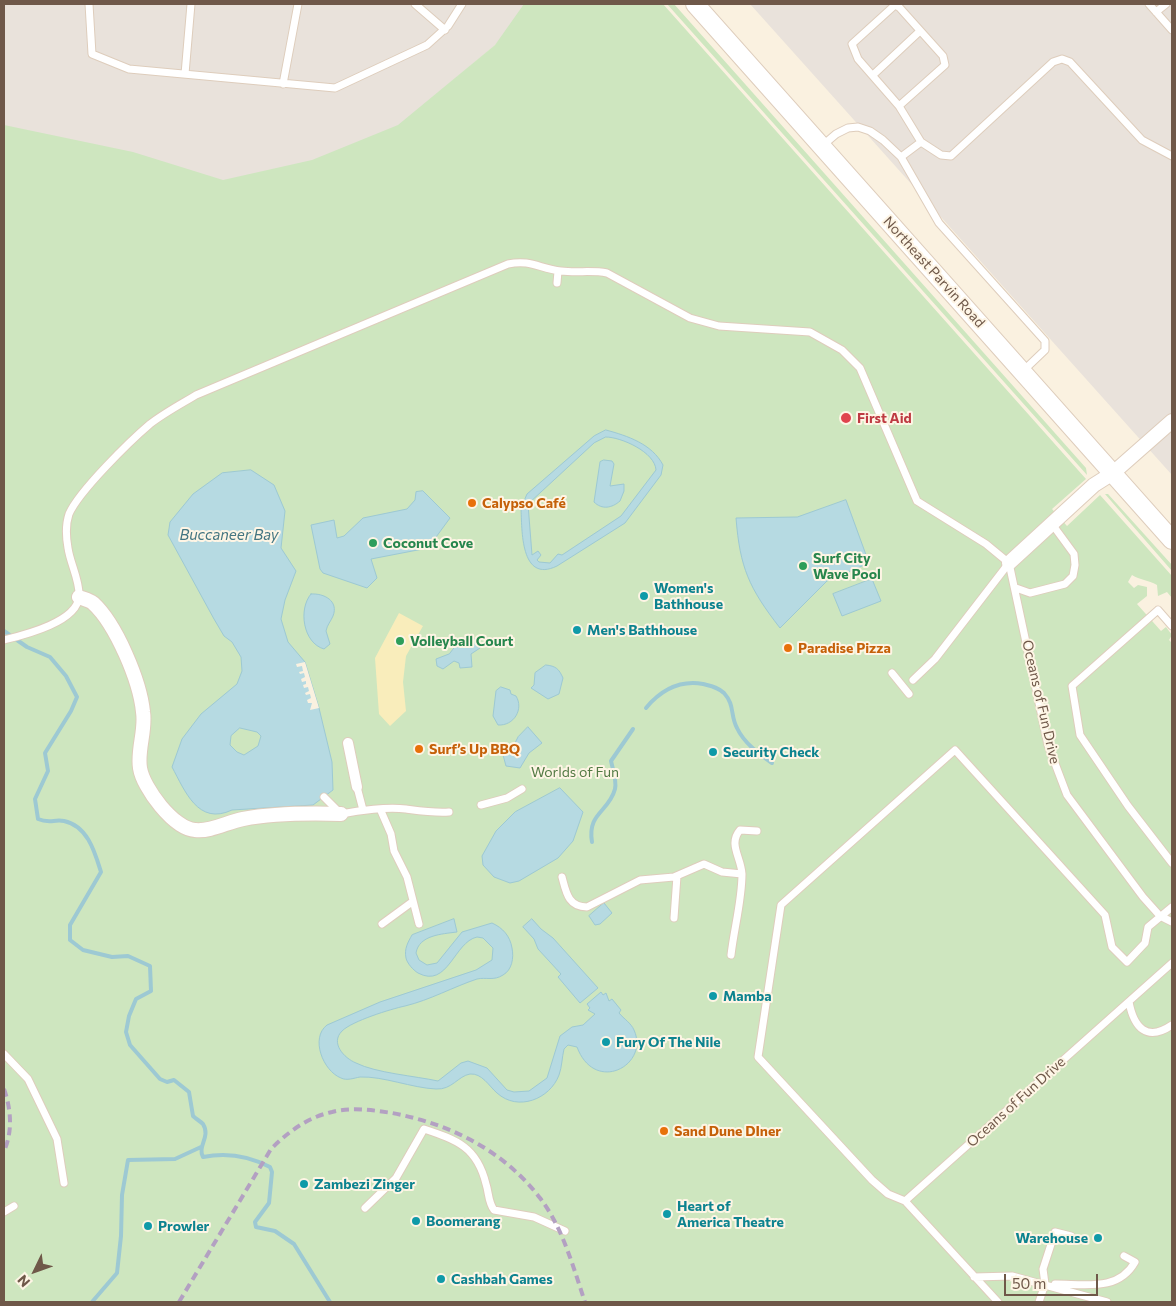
<!DOCTYPE html>
<html>
<head>
<meta charset="utf-8">
<style>
	body { margin:0 }
	#map { position:relative; width:1176px; height:1306px; overflow:hidden; background:#faf1e0; font-family:Commissioner,sans-serif }
	canvas { display:block }
	.frame { position:absolute; inset:0; border:5px solid #6f5849; pointer-events:none }
	.north { position:absolute; left:10px; top:1246px; width:50px; height:50px; -webkit-text-stroke:4px #fef5e5; paint-order:stroke; rotate:228deg; font-size:14px; font-weight:700; line-height:20px; text-align:center; color:#6f5849 }
	.north::after { content:''; display:block; margin:auto; width:18px; height:22px; background:#6f5849; clip-path:polygon(50% 0,100% 100%,50% 72%,0 100%) }
	.scale { position:absolute; left:1004px; top:1274px; width:94px; height:22px; box-sizing:border-box; border:2px solid #6f5849; border-top:0; padding-left:6px; font-size:15px; line-height:18px; white-space:nowrap; color:#6f5849; -webkit-text-stroke:4px #fef5e5; paint-order:stroke }
</style>
</head>
<body>
<div id="map">
<canvas width="1176" height="1306"></canvas>
<div class="frame"></div>
<div class="north">N</div>
<div class="scale">50 m</div>
</div>
<script>
const context = document.querySelector('canvas').getContext('2d');
context.lineJoin = 'round';
function fill(path, color) { context.fillStyle = color; context.fill(path, 'evenodd'); }
function stroke(path, color, width, dash) { context.strokeStyle = color; context.lineWidth = width; context.lineCap = dash ? 'butt' : 'round'; context.setLineDash(dash || []); context.stroke(path); }
function write(font, color, halo, rows, align = 'center') {
  context.font = font + ' Commissioner,sans-serif'; context.lineWidth = 4; context.setLineDash([]); context.textBaseline = 'middle'; context.strokeStyle = halo; context.fillStyle = color; for (const [text, x, y, turn = 0] of rows) {
    context.save(); context.translate(x, y); context.rotate((+turn || 0) * Math.PI / 180); context.textAlign = isNaN(turn) ? turn : align; if (halo) context.strokeText(text, 0, 0); context.fillText(text, 0, 0); context.restore();
  }
}
fill(new Path2D(`
	M4 4H544L330 184 4 313Z
	M750 4H1172V475L811 72Z`), '#e9e2db');
fill(new Path2D(`
	M524 4H663L1086 479 1052 509 1067 526 1100 495 1172 576V598L1167 592 1158 596 1157 585C1148 580 1140 580 1132 575L1128 582 1134 588 1138 585 1147 587V596L1137 604 1161 631 1166 627 1172 635 1169 640 1172 643V1302H4V125L133 152 223 180 312 160 398 125 495 45Z
	M667 4H674L1086 468 1087 475Z
	M1105 494H1108L1172 565V571Z`), '#cee6bf');
fill(new Path2D(`
	M399 613 423 626 406 656 403 682 406 711 390 726 379 714 375 658Z`), '#f9edbb');
const water = new Path2D(`
	M606 430C628 436 652 444 663 465L661 475 625 523 557 566C520 584 522 529 521 508L527 494 594 436ZM606 437C621 437 655 452 656 470L621 516 562 555 558 554 550 563 539 562 537 560 541 555 538 551 532 555 528 504 594 443Z
	M604 460 612 461 614 464 610 486 624 484V491L620 501C612 508 602 510 594 502L600 462Z
	M251 470 274 485 285 511 281 548 296 571 285 600 281 619 288 642 305 662 319 708 332 762 333 790 313 805 232 810C198 826 185 791 172 767L182 739 201 714 237 684 242 671 241 657 232 642 224 636 214 619 168 535 170 522 193 494 222 473ZM240 728 257 732 261 736 258 746 244 755 237 752 230 745 231 736Z
	M423 491 450 518 428 548 371 559 377 578 367 588 323 573 320 569 311 525 334 520 337 538 344 536 363 518 407 509 415 500 416 492Z
	M846 500 869 563 827 581 780 628C749 588 740 568 736 518L797 517Z
	M872 579 881 601 842 616 833 594Z
	M311 594C324 593 339 601 333 616 331 621 327 625 326 631L330 644 324 649C303 643 298 609 311 594Z
	M462 638 477 639 482 644 480 648 471 654 472 667 460 668 459 663 454 661 443 669 437 666 436 659 449 654Z
	M546 665C556 666 559 669 563 678L559 694 548 699 531 688 534 685 535 673Z
	M501 687 510 690 511 694 516 696C524 709 514 726 498 725L493 716 496 691Z
	M528 727 542 743 529 753 520 768 506 766 503 755 506 749 513 747 518 737Z
	M560 788 583 812 573 841 558 858 519 881 510 883 494 877 483 865 482 856 496 831 515 812Z
	M604 903 612 913 600 924 595 925 589 916Z
	M454 919 457 932C442 934 419 935 416 953L419 960 427 965 437 963 462 932 492 923C503 928 510 936 512 948 514 958 512 970 503 975 494 981 486 977 477 979 453 987 430 1000 405 1006 391 1009 352 1021 342 1031 330 1043 344 1058 356 1063 376 1073 415 1076 438 1081L461 1063 468 1061 487 1068 507 1090 514 1092 529 1091 547 1078 560 1036 572 1027 583 1025 595 1014 588 1010 590 1008 587 1004 601 992 603 995 606 993 609 1001 612 999 621 1010 619 1013C624 1019 631 1023 634 1030 650 1065 595 1095 577 1047L568 1045 564 1049C562 1057 562 1067 559 1075 550 1099 518 1112 497 1093 489 1086 482 1073 470 1074 458 1076 452 1090 436 1089 412 1088 383 1076 360 1077 354 1078 347 1081 341 1078 323 1071 310 1038 327 1025L380 1002 476 970 492 960 493 948 483 938 477 937C454 942 448 989 418 973 413 970 407 963 406 958 404 949 408 942 412 935Z
	M532 919 541 929 553 938 598 988 580 1003 558 977 561 974 538 949 534 939 523 927Z`);
fill(water, '#b6dae2');
stroke(water, '#9dc9d3', 1);
fill(new Path2D(`
	M305 662 319 708 310 710 312 703H308L307 700 311 698 310 694 306 695 305 693 309 691 308 687 304 688 303 685 306 684V681L302 682 301 679 305 677 304 673 300 674 299 672 303 671 302 666 297 667 296 664Z`), '#faf1e0');
stroke(new Path2D(`
	M4 631 27 647 50 657 66 676 77 697 71 711 45 753 48 771 35 799 38 819C50 824 54 819 64 821 88 826 95 853 101 872L70 925V940L83 950 112 957 128 956 150 966 151 991 136 999 129 1016 126 1032 130 1045 160 1079 167 1082 174 1080 189 1092 193 1116C196 1119 200 1121 203 1124 211 1137 197 1146 203 1157 227 1152 249 1156 270 1167L272 1172 269 1203 255 1222 256 1227 275 1231 294 1244 330 1302
	M646 708C661 690 680 680 703 684 711 686 718 687 724 693 735 705 730 715 737 728 744 743 759 754 772 763
	M592 842C587 813 609 812 615 789 617 781 613 770 611 761L633 729
	M92 1302 117 1273 121 1236 122 1195 128 1160 175 1159 201 1147`), '#9dc9d3', 4);
const service = new Path2D(`
	M89 4 92 54 129 69 335 88 427 45 448 26 462 4
	M415 4 445 30
	M1149 4 1172 30
	M1156 12 1166 4
	M185 74 191 4
	M873 75 920 31
	M283 84 298 4
	M899 106 945 65 943 56 899 7 895 5 852 44 858 59 899 106 921 142
	M822 146 836 134 848 128 858 127 870 131 883 140 901 157 939 223 1045 341V350L1023 371
	M901 157 921 142 941 155 951 156 1053 62 1062 59 1070 62 1142 140 1172 156
	M557 283 558 271
	M1009 563 1048 745 1067 795 1143 897 1160 916 1172 922
	M1016 588 1030 593 1065 584 1073 576 1075 565 1074 554 1052 524
	M1172 626 1158 610 1072 686 1080 735 1128 806 1172 863
	M4 640C24 635 78 622 79 596 80 581 70 563 68 548 66 537 65 526 69 514 79 491 130 441 150 424 164 413 181 404 196 395L508 264C531 259 540 269 561 271 577 273 592 270 607 273L690 318 719 326 810 332 842 350 860 368 917 501 986 544 1009 563
	M892 673 909 694
	M913 680 935 659 1009 563
	M357 787 363 810
	M324 797 341 814C360 810 387 807 406 809 421 811 434 813 449 812
	M481 805 507 798 522 789
	M381 811 391 834 394 851 407 877 419 924
	M562 877C566 892 568 907 587 907L640 880 674 877 704 864 722 872 742 874
	M674 918 677 876
	M382 924 412 902
	M731 955C734 929 742 900 742 874 741 857 728 844 740 830L757 831
	M1129 1002C1134 1028 1147 1042 1172 1025
	M4 1054 28 1079 57 1139 64 1183
	M905 1201 1172 963
	M365 1208 396 1178 424 1129C457 1140 477 1147 486 1184 489 1193 488 1202 494 1210L534 1217 565 1231
	M4 1212 14 1206
	M974 1277 1012 1276 1107 1302
	M1055 1284C1085 1284 1118 1292 1135 1262L1124 1256
	M998 1302 905 1201 888 1194 872 1180 758 1057 781 905 955 750 1105 915 1112 947 1127 962 1145 943 1148 927 1172 907
	M1039 1302 1045 1284 1043 1269 1055 1232 1071 1236`);
const pedestrian = new Path2D(`
	M348 743 357 787`);
const minor = new Path2D(`
	M1009 563 1094 485 1113 473 1172 421
	M79 597C84 599 89 600 93 603 116 624 140 681 143 712 146 730 137 750 140 768 143 788 174 829 195 830 211 832 227 822 243 819 275 813 308 813 341 814`);
const tertiary = new Path2D(`
	M695 4 1172 540`);
stroke(service, '#decdbc', 9);
stroke(pedestrian, '#decdbc', 12);
stroke(minor, '#decdbc', 16);
stroke(tertiary, '#decdbc', 20);
stroke(service, '#fff', 7);
stroke(pedestrian, '#fff', 10);
stroke(minor, '#fff', 14);
stroke(tertiary, '#fff', 18);
stroke(new Path2D(`
	M4 1089C11 1109 13 1131 4 1151
	M179 1302 271 1149C288 1132 308 1117 332 1112 352 1107 372 1110 392 1113 450 1124 503 1150 540 1198 563 1228 573 1267 585 1302`), '#b3a0c2', 4, [8, 5]);
for (const [x, y, r, color] of [
	[846,418,6,"#e0444e"],
	[472,503,5,"#e8710a"],
	[373,543,5,"#2e9e5b"],
	[803,566,5,"#2e9e5b"],
	[644,596,5,"#0f9aa8"],
	[577,630,5,"#0f9aa8"],
	[400,641,5,"#2e9e5b"],
	[788,648,5,"#e8710a"],
	[419,749,5,"#e8710a"],
	[713,752,5,"#0f9aa8"],
	[713,996,5,"#0f9aa8"],
	[606,1042,5,"#0f9aa8"],
	[664,1131,5,"#e8710a"],
	[304,1184,5,"#0f9aa8"],
	[667,1214,5,"#0f9aa8"],
	[416,1221,5,"#0f9aa8"],
	[148,1226,5,"#0f9aa8"],
	[1098,1238,5,"#0f9aa8"],
	[441,1279,5,"#0f9aa8"]
]) { const dot = new Path2D(); dot.arc(x, y, r, 0, 2 * Math.PI); context.fillStyle = color; context.fill(dot); stroke(dot, '#fef5e5', 2); }
write('14px', '#6f5849', '#fef5e5', [
	["Northeast Parvin Road",934,272,48],
	["Oceans of Fun Drive",1041,702,77],
	["Oceans of Fun Drive",1016,1102,-42]
]);
write('bold 14px', '#be3a42', '#fef5e5', [
	["First Aid",857,418]
], 'left');
write('bold 14px', '#c56008', '#fef5e5', [
	["Calypso Café",482,503],
	["Paradise Pizza",798,648],
	["Surf’s Up BBQ",429,749],
	["Sand Dune DIner",674,1131]
], 'left');
write('bold 14px', '#27864d', '#fef5e5', [
	["Coconut Cove",383,543],
	["Surf City",813,558],
	["Wave Pool",813,574],
	["Volleyball Court",410,641]
], 'left');
write('bold 14px', '#0d838f', '#fef5e5', [
	["Women's",654,588],
	["Bathhouse",654,604],
	["Men's Bathhouse",587,630],
	["Security Check",723,752],
	["Mamba",723,996],
	["Fury Of The Nile",616,1042],
	["Zambezi Zinger",314,1184],
	["Heart of",677,1206],
	["America Theatre",677,1222],
	["Boomerang",426,1221],
	["Prowler",158,1226],
	["Warehouse",1088,1238,"right"],
	["Cashbah Games",451,1279]
], 'left');
write('14px', '#537a44', '#fef5e5', [
	["Worlds of Fun",575,772]
]);
write('italic 15px', '#447682', '#fef5e5', [
	["Buccaneer Bay",229,535]
]);
</script>
</body>
</html>
